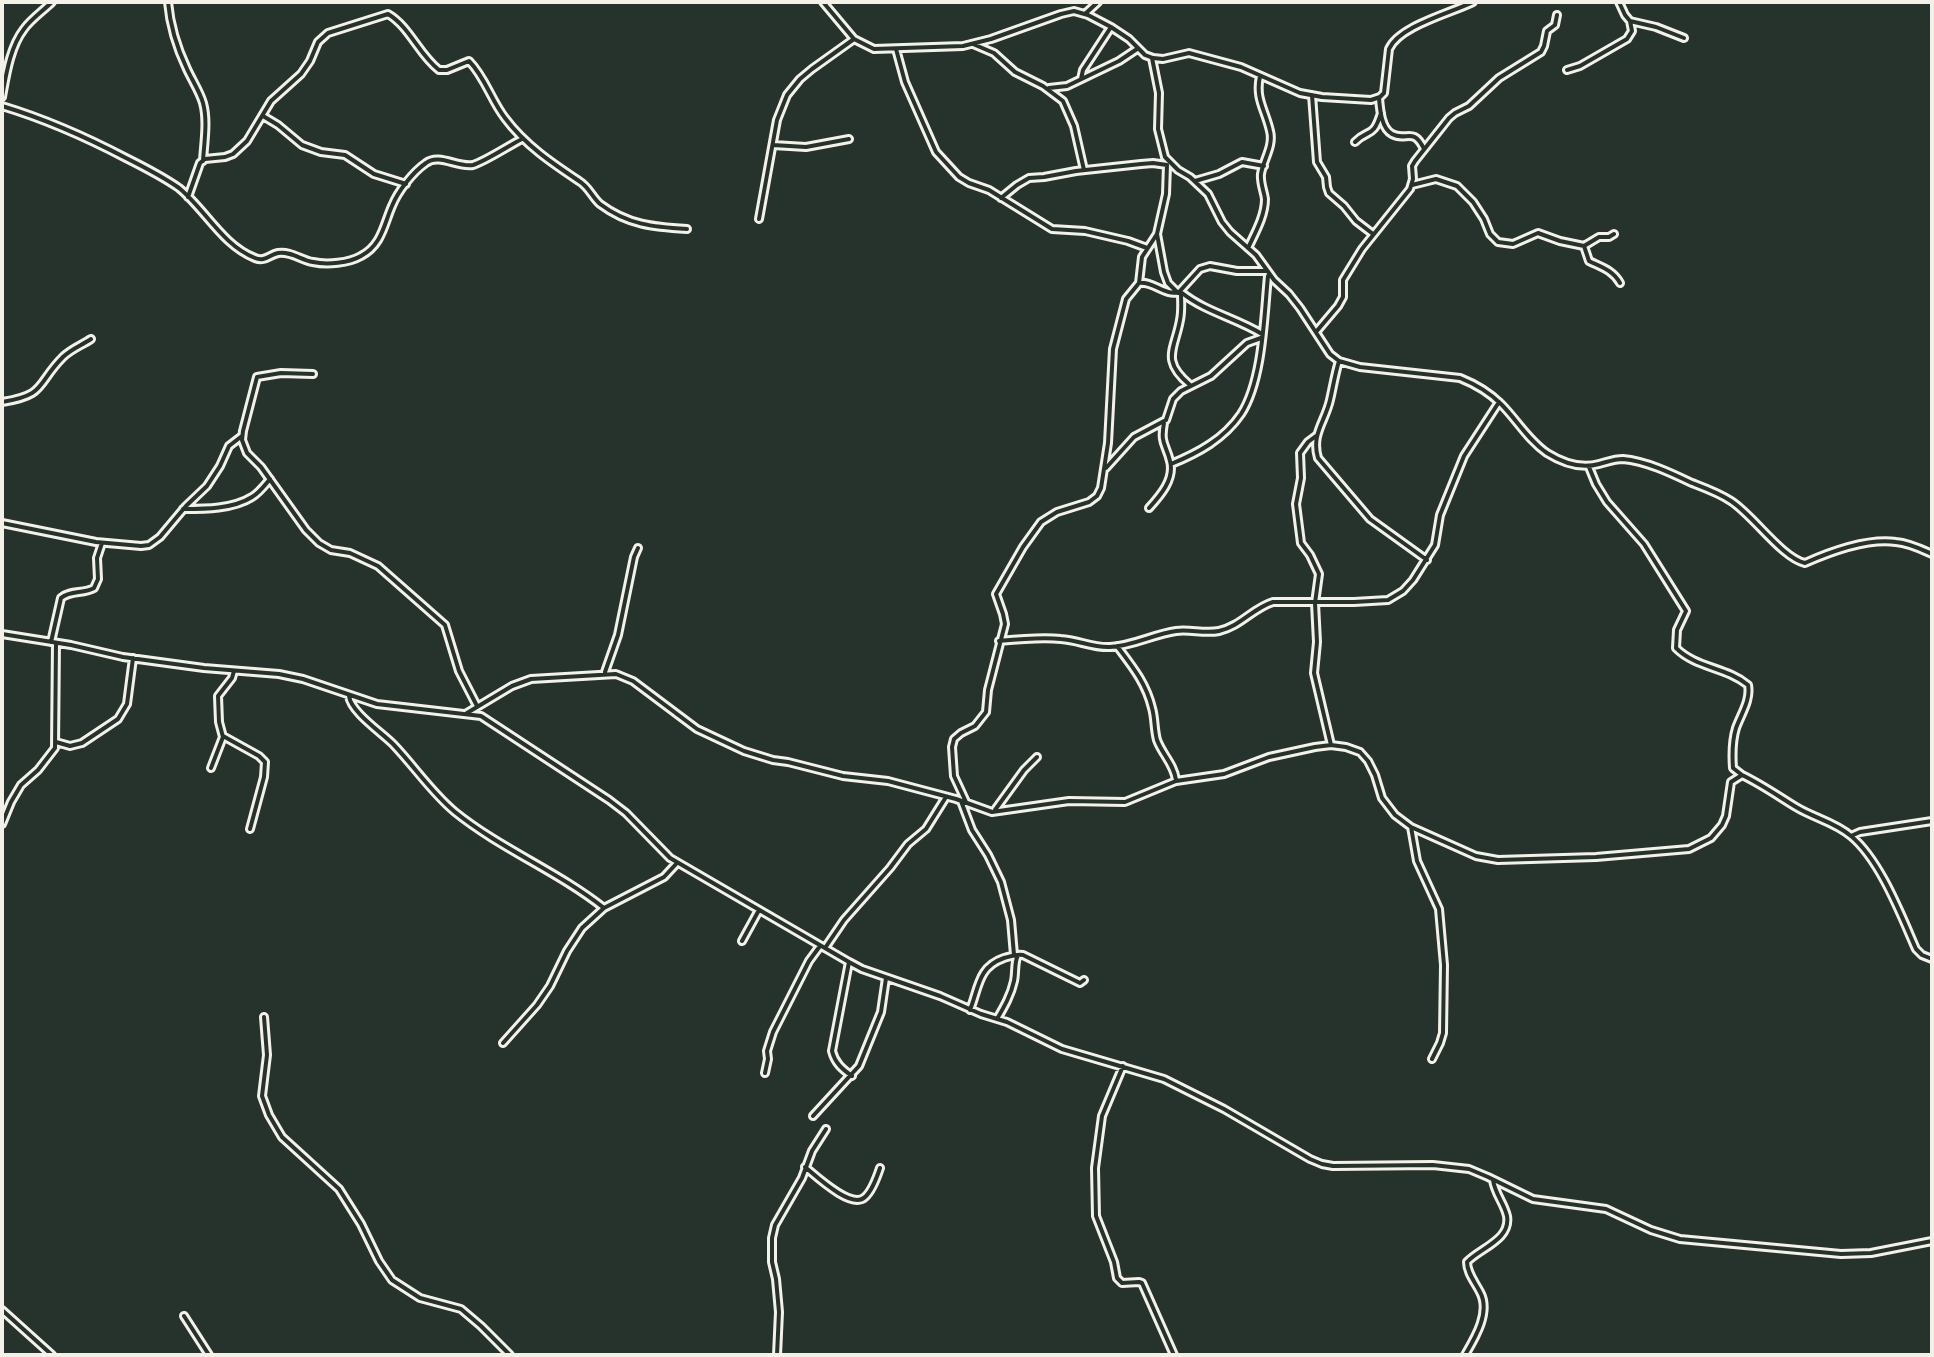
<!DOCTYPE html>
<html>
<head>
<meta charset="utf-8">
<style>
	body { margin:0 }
	#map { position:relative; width:1934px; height:1357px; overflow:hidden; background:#26332d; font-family:Itim,sans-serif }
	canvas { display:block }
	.frame { position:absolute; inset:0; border:4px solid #f4f1e8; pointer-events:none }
</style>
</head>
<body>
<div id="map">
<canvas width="1934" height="1357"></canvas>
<div class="frame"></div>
</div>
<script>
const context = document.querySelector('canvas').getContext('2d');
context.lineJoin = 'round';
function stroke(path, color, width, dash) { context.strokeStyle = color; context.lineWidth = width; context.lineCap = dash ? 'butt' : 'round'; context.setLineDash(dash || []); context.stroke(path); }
const street = new Path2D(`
	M168 2C170 25 177 48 187 69 192 80 200 92 203 103 208 121 204 143 203 161
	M823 2 854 39 874 49 963 46 991 39 1061 14 1074 11 1088 15 1111 27 1129 39 1145 55 1153 58 1163 59 1189 53 1241 67 1300 93 1322 97 1371 100 1380 97 1384 93 1389 49C1399 26 1451 13 1473 2
	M1619 2 1625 15 1630 21 1656 27 1684 38
	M1085 14 1098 2
	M973 44 994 53 1015 72 1043 86 1063 101 1074 126 1084 170
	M896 49 905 82 936 152 959 177 969 183 989 190 1052 229 1085 231 1128 241 1147 248
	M1152 58 1159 93 1158 129 1165 157 1178 170 1190 177 1208 194 1222 222 1230 232 1256 255 1274 280 1289 294 1300 308 1330 354 1339 361 1360 367 1460 378C1475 384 1490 393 1501 404 1517 420 1528 440 1547 453 1563 463 1581 469 1599 464 1607 462 1614 459 1623 459 1646 461 1671 473 1692 483 1705 488 1719 493 1731 501 1753 515 1782 558 1805 563 1832 551 1867 538 1896 542 1909 543 1921 549 1932 554
	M1567 70 1580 66 1627 39 1632 31 1630 21
	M1081 79 1083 70 1111 27
	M1049 88 1067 86 1119 61 1137 49
	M1312 95 1317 162 1326 177 1327 187 1329 193 1344 206 1356 221 1373 234
	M2 97C6 75 10 47 24 29 31 19 43 11 52 2
	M1379 98C1380 109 1381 128 1392 134 1406 142 1413 126 1424 149
	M2 106C45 119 86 137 126 158 144 167 162 176 179 188 205 209 222 245 255 258 265 262 269 255 278 253 291 251 301 260 313 262 327 265 349 263 361 256 382 245 384 224 392 206 398 191 413 172 426 163 439 153 458 168 473 165 484 162 510 145 522 139
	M263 116 278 125 302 145 321 152 345 155 374 174 406 184
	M1355 142C1369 128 1373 139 1381 113
	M773 145 806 147 849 139
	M1167 165 1166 194 1157 234 1164 272 1168 283 1178 293
	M1195 181 1219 174 1242 162 1264 166
	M1412 185 1436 179 1457 186 1473 202 1484 219 1490 234 1498 242 1513 244 1538 233 1560 241 1584 246 1599 237H1609L1614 234
	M188 197 200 163 205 159 225 157 233 154 247 141 271 101 301 74 310 61 318 42 328 33 388 14C410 27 419 55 439 70H447L469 61C485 77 491 100 505 118 525 145 552 163 579 181 589 187 592 197 600 204 628 225 654 227 687 229
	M1001 198 1017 185 1029 178 1044 177 1076 171 1141 164 1153 163 1167 165
	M759 219 777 120 787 95 800 79 812 69 854 39
	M1584 246 1589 261C1601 267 1613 270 1620 283
	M1248 248C1255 233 1265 216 1265 199 1264 191 1260 183 1261 174 1263 160 1274 146 1270 131 1265 109 1255 99 1260 76
	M1139 283C1154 281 1164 296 1179 292L1200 269 1210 266 1237 271H1266
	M1181 293C1181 302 1182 311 1180 320 1175 349 1160 360 1190 385
	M1182 293C1206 312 1236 318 1262 334
	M1316 332 1338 306 1343 297V280L1362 249 1410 189 1413 179 1412 166 1415 161 1449 118 1455 113 1469 106 1499 78 1541 52 1544 46 1547 31 1555 25 1557 15
	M1339 361C1335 374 1333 387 1330 400 1325 422 1311 434 1318 458L1370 519 1427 560
	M313 374 281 373 257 377 243 431 242 440 247 453 261 467 306 530 319 543 331 550 350 553 378 566 445 625 459 671 477 706
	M2 402C47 395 36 384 63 357 71 349 82 345 91 339
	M1316 436 1308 442 1300 453 1301 478 1296 504 1301 543 1310 555 1319 574 1315 603 1317 642 1314 673 1331 745
	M1171 464C1198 453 1224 439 1241 414 1263 380 1264 316 1268 276
	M1589 467 1596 484 1607 502 1644 544 1686 611 1677 630 1676 648C1696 668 1726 667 1748 685 1751 700 1741 714 1736 728 1732 741 1732 754 1733 768L1742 775
	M1106 468 1134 437 1166 420 1173 399 1181 391 1211 376 1247 343 1261 338
	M1149 508C1160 496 1175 479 1170 461 1166 444 1160 444 1164 423
	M183 509C205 509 233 509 252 497 259 493 265 485 270 479
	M2 523 96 542 141 546 149 545 160 537 186 506 207 486 220 466 229 446 242 436
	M2 634 71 645 123 657 204 668 279 674 303 679 377 704 481 716 609 800 626 813 670 858 849 962 862 969 940 996 981 1014 1007 1022 1062 1049 1164 1079 1224 1109 1310 1159 1322 1164 1333 1166 1433 1165 1469 1169 1488 1177 1533 1199 1606 1209 1651 1230 1680 1239 1841 1254 1871 1253 1932 1241
	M999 641C1020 639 1040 637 1061 639 1078 640 1093 648 1110 647 1133 646 1154 634 1176 631 1190 629 1205 634 1219 631 1241 626 1253 608 1273 602H1354L1388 600 1403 591 1413 580 1435 545 1440 515 1464 456 1499 402
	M51 642 61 598C70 590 84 594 94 588L98 579 97 558 102 543
	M1117 646C1132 666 1146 683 1152 708 1155 718 1154 729 1157 740 1162 754 1174 764 1176 780
	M605 672 618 635 634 557 638 548
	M349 696C351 712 381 732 393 744 415 767 431 792 455 812 501 849 557 871 604 908
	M467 713 512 686 531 679 616 674 633 681 697 729 744 751 773 760 788 762 843 776 888 781 956 799 992 812 1069 801 1125 802 1176 781 1224 774 1269 757 1315 747 1331 745 1346 747 1360 752 1368 761 1375 775 1382 798 1395 815 1411 827 1476 856 1498 860 1596 857 1689 849 1711 838 1722 825 1726 816 1731 782 1742 775C1761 784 1778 796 1796 807 1814 818 1835 822 1851 836 1880 860 1901 915 1916 949L1922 955 1932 959
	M223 736 259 756 265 762 264 777 250 829
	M56 742 70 746 82 743 118 719 127 704 133 658
	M211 768 223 737 219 722 218 696 232 678 234 671
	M961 801 972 830 988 855 1001 882 1011 920 1014 955
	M966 802 954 776 952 747 954 739 961 733 975 726 986 712 988 690 1005 624 1003 614 996 594 1023 547 1041 522 1057 512 1089 502 1097 496 1101 488 1108 443 1113 349 1126 299 1139 283 1142 257 1157 234
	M995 810 1024 770 1037 757
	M2 824 11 802 21 785 38 770 55 748 56 643
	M1411 827 1417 861 1439 909 1444 965 1443 1033 1440 1043 1432 1059
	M1851 836 1860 832 1932 821
	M742 941 759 910
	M825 948 844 920 890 868 908 844 926 829 946 797
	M849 962 832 1051C835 1063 842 1069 852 1076
	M970 1010C979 987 978 967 1004 958 1012 956 1015 954 1023 955L1080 983 1084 980
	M264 1017 267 1055 262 1096 269 1115 282 1137 339 1189 361 1224 379 1261 392 1280 420 1298 461 1309 481 1326 510 1355
	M997 1019C1004 1007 1011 995 1014 981 1016 972 1014 963 1018 955
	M503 1043 537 1005 550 986 567 951 582 928 604 908 664 877 677 863
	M1123 1066 1102 1116 1095 1168 1096 1216 1114 1262 1117 1278 1122 1283 1139 1282 1142 1283 1174 1355
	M765 1073 768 1059 767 1051 773 1032 809 961 820 946
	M813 1116 859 1066 881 1012 886 978
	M805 1167C816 1176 852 1210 865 1197 872 1191 877 1177 880 1168
	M2 1310 52 1355
	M184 1316 209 1355
	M777 1355 779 1312 776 1279 772 1262V1238L775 1225 802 1178 812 1151 826 1129
	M1465 1355C1475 1338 1491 1312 1480 1292 1475 1282 1467 1273 1467 1262 1480 1248 1511 1240 1507 1216 1504 1203 1495 1194 1493 1180`);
stroke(street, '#f4f1e8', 10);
stroke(street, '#26332d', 4);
</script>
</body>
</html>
